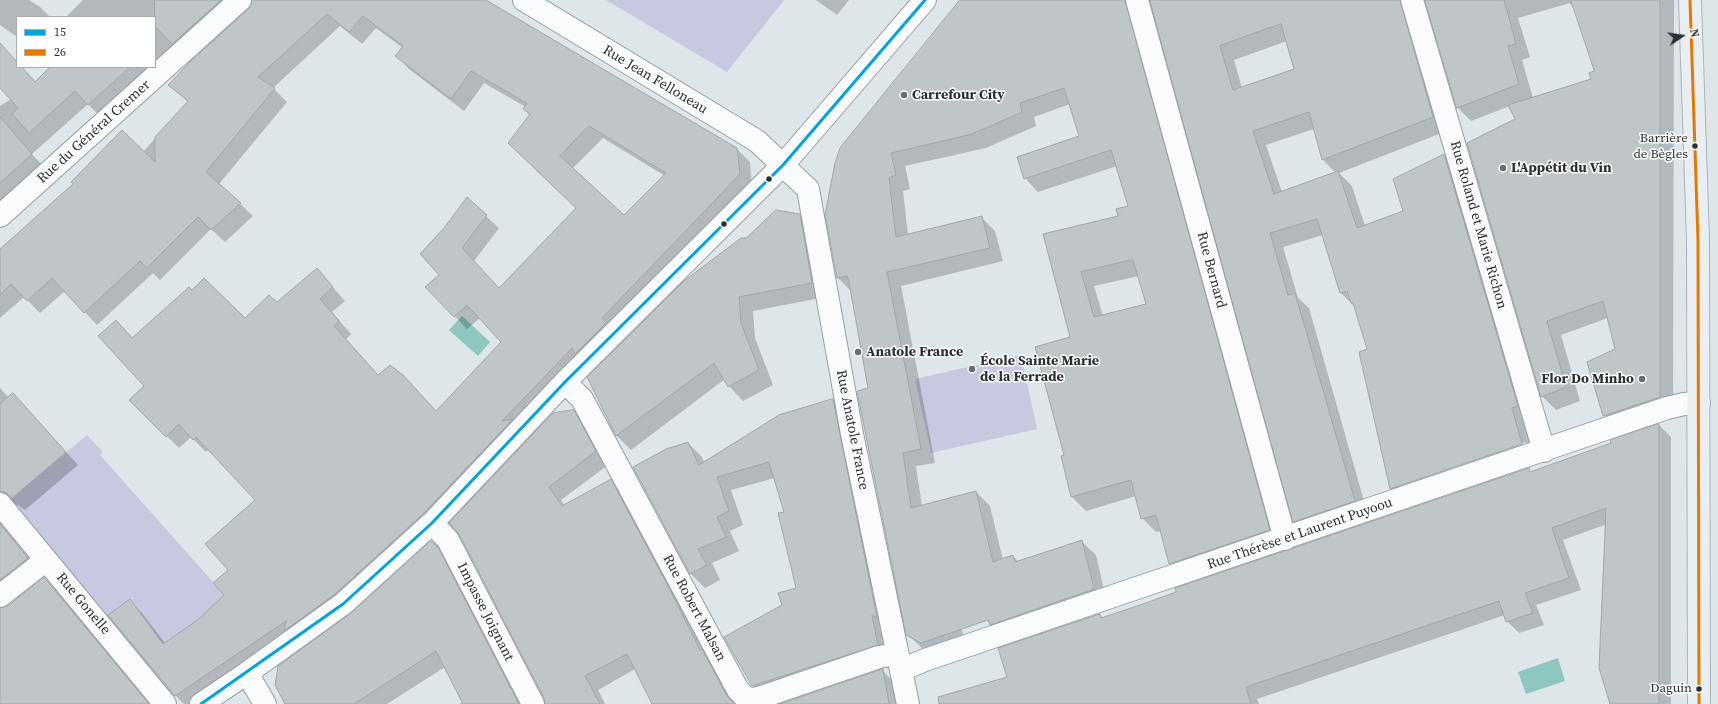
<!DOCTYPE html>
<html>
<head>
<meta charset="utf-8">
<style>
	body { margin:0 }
	#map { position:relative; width:1718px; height:704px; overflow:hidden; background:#dfe6ea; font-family:"Source Serif 4",serif }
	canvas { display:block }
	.legend { position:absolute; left:16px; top:16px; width:140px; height:52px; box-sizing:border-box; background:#fff; border:1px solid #a9abad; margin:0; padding:5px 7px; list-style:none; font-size:12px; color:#292e31 }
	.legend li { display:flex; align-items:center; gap:8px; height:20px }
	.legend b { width:20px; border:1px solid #a9abad }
	.north { position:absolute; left:1662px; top:16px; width:40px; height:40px; -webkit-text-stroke:3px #fff; paint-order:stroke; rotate:77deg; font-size:11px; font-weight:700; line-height:16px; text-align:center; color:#292e31 }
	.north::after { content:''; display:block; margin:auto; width:14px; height:18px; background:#292e31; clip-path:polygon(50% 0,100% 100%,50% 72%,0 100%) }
</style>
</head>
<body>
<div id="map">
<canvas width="1718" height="704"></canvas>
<ul class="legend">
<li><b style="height:5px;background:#04a4d8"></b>15</li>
<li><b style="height:5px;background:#e47902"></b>26</li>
</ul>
<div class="north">N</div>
</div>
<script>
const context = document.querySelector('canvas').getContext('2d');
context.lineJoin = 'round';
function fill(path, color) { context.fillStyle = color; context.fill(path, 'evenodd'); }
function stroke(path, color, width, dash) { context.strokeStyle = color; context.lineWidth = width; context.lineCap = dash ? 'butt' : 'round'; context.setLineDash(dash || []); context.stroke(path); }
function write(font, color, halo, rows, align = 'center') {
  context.font = font + ' "Source Serif 4",serif'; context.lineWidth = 3; context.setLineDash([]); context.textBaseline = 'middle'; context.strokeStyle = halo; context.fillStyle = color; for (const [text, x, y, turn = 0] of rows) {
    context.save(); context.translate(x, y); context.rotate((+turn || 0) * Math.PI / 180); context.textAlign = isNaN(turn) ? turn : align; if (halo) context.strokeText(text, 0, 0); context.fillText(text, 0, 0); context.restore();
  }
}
fill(new Path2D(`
	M606 0H784L727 72Z
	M1021 355 1037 429 931 453 915 379Z
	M87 435 103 452 100 455 262 637 174 697 10 500Z`), '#c7c9e1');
fill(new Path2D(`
	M462 316 490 342 478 356 449 330Z
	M1558 658 1565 681 1526 694 1518 672Z`), '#8ec6c0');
fill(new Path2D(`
	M0 0H29L39 6 50 17H17V37L0 25Z
	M83 0H485L737 149 750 162 752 187 436 527 195 704H184L176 696 109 615 130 601 142 613 165 643 199 620 226 595 229 570 257 500 209 449 206 452 191 437 179 448 130 400 145 386 116 321 133 338 245 320 277 304 317 269 345 301 332 312 351 334 346 339 379 376H403L437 412 502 342 480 318 467 329 427 287 441 275 445 228 467 199 499 228 474 261 500 289 577 208 530 115 524 109 526 107 484 83 464 111 409 69 397 56 403 48 376 28 362 44 340 26 273 88 287 102 219 184 253 216 225 242 211 229 160 280 153 273 97 325 65 291 40 313 24 297 0 318V250L143 152 188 102 169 85 249 10 253 0H250L101 117 88 104 32 154 44 167 0 207V106L11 99 0 87V52L17 62V67H21L36 82 51 67H155V17H66ZM603 138 665 176 624 216 573 168Z
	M816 0H849L837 15Z
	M962 0H1674L1673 411 1618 430 1604 416 1588 363 1616 350 1608 318 1561 335 1580 401 1556 410 1542 396 1516 120 1510 106 1471 121 1457 107 1427 2H1422L1447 131 1339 173 1352 186 1365 226 1404 211 1444 155 1458 169 1535 458 1405 502 1391 488 1368 350 1355 307 1341 293 1323 235 1283 247 1298 298 1309 308 1368 515 1308 535 1294 521 1151 2H1148L1283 544 1183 577 1169 564 1161 531 1156 532 1142 518 1136 496 1086 511 1072 497 1062 457 1065 456 1071 338 1044 235 1120 217 1129 207 1117 166 1038 192 1025 178 1080 136 1070 104 1034 117 1036 126 986 148 905 166 910 189 903 191 908 235 981 217 995 231 1003 261 901 286 935 463 916 466 922 506 976 492 990 506 1003 560 1013 556 1019 562 1082 542 1096 555 1107 603 1005 638 991 624 973 571 950 578 966 647 936 657 922 648 907 634 869 389 851 291 838 278 826 215ZM1570 3 1575 11 1596 72 1592 80 1533 98 1522 60 1530 57 1518 18ZM1287 41 1296 70 1242 88 1234 60ZM1314 129 1323 160 1336 173 1282 192 1266 145ZM1139 276 1148 305 1103 316 1094 286ZM1526 442 1527 443 1400 487V485Z
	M799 215 814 229 826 297 753 311 755 338 773 385 743 401 729 386 725 379 631 450 617 436 589 377 746 239Z
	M0 388 9 398 13 394 78 465 25 510 18 505 11 504 0 518Z
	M833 400 847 414 891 658 767 699 752 685 784 606 797 589 785 512 775 478 731 490 743 525 730 531 739 551 712 563 720 580 705 588 691 574 634 468 688 443 702 457 704 462Z
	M573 411 587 424 608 465 561 500 565 506 611 481 624 494 737 704H653L635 669 598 690 605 704H546L545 698 460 534Z
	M1659 425 1671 437V704H1611L1607 524 1563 540 1581 590 1536 605 1544 625 1519 633 1507 621 1505 615 1257 699 1259 704H1017L1100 615 1103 618 1143 605 1528 469 1531 472 1613 444 1612 441Z
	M0 519 3 526 40 571 1 604 0 609 8 607 44 579 57 591 150 704H0Z
	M431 542 451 562 524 704H459L463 702 445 667 387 704H286L352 614Z
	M882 670 895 683 899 704H783Z`), '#0003');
const building = new Path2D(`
	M155 0H221L172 44 155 26Z
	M252 0H486L737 148 740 174 602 318 606 323 575 354 572 348 502 421 513 419 423 514 335 594 284 631 286 621 175 696 108 615 130 599 163 644 199 619 224 595 213 583 228 570 205 544 255 500 196 437 193 440 179 424 166 437 129 400 144 386 98 336 116 320 132 338 189 287 192 290 204 278 245 318 269 295 277 302 317 268 333 287 320 299 339 321 334 326 378 375 390 365 403 375 436 411 501 342 467 305 454 317 425 287 439 275 420 254 444 228 467 197 487 215 462 248 499 288 576 208 508 143 530 114 523 109 527 103 471 71 451 99 395 56 403 46 363 16 349 32 327 14 258 77 275 88 206 172 241 203 211 230 198 217 147 268 140 261 84 313 52 278 27 301 11 284 0 295V249L73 184 71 182 122 130 155 162V137L188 101 168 85 190 62 248 9ZM589 126 666 173 624 215 560 156Z
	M960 0H1125L1270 530 1169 564 1156 515 1141 519 1131 480 1071 497 1061 456 1064 455 1035 347 1070 337 1043 234 1118 216 1116 209 1128 206 1111 150 1024 179 1017 157 1079 136 1064 88 1020 103 1022 112 972 134 891 153 896 175 889 178 896 237 982 216 990 248 887 272 921 449 903 453 911 508 976 491 993 562 1013 555 1015 562 1082 540 1094 589 990 625 988 620 921 643 906 635 857 391 868 388 849 282 847 276 837 278 825 215 835 163 840 148ZM1133 260 1146 304 1094 317 1081 272Z
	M1150 0H1400L1433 117 1322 160 1309 112 1253 131 1274 194 1338 171 1357 228 1403 211 1393 179 1444 154 1518 406 1512 408 1522 444 1390 489 1359 352 1367 349 1353 303H1351L1347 291 1340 293 1317 219 1270 233 1288 295 1295 293 1355 501 1293 522ZM1281 24 1294 69 1233 90 1220 46Z
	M1425 0H1504L1516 44 1508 46 1519 84 1457 108Z
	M1571 0H1660V397L1603 416 1587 362 1615 349 1603 301 1547 321 1566 387 1541 397 1467 143 1515 119 1508 105 1591 79 1589 73 1594 71Z
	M0 43 17 62V67H22L35 82 50 67H130L88 105 75 91 29 133 12 114 18 108 0 88Z
	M0 117 32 154 0 183Z
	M776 210 800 214 812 283 739 297 741 323 759 370 728 387 714 363 616 436 587 377 684 281 741 238H746Z
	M13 393 66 452 12 498 5 492H0V404Z
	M833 399 877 618 872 615 878 645 752 686 724 637 782 605 778 593 796 588 778 513 784 512 769 462 717 477 729 511 717 517 726 537 698 549 707 565 690 574 633 467 666 449 688 442 699 465 779 415Z
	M574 410 596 451 549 487 562 506 611 479 668 586 700 650 702 649 727 696 734 704H652L627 654 585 676 600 704H545L544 698 459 534 449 523 553 413Z
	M1659 424V704H1610L1599 668 1606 508 1552 528 1569 578 1525 593 1533 613 1506 622 1499 601 1246 687 1251 704H939L938 697 1007 677 998 648 1100 614 1101 618 1143 604 1176 592 1175 588 1529 468 1530 472 1611 443 1610 440Z
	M0 524 28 558 0 580Z
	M431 541 438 547 519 704H463L436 651 354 704H285L275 685 278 666 351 613Z
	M44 577 149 704H0V608L8 606Z
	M883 669 889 704H780L882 669Z`);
fill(building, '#c0c6c8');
stroke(building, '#a1a7a9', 1);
const minor = new Path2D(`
	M524 0 757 141 808 189 852 434 908 704
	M1137 0 1285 539
	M1412 0 1544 451
	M0 216 240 0
	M565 382 582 399 738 690 746 698 756 699 879 657 897 654
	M0 504 165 704
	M432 523 448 540 533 704
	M0 596 46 560
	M901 670 925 660 1667 408 1684 404 1699 403
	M247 673 265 704
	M201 704 247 673 343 604 432 523 565 382 783 165 925 0`);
const major = new Path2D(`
	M1690 0 1698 240 1699 704`);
stroke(minor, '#989da1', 24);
stroke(major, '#aab3bf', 24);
stroke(minor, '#fafbfc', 22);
stroke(major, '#e9eef3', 22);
stroke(new Path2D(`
	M201 704 343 604 432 523 565 382 783 165 925 0`), '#04a4d8', 3);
stroke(new Path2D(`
	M1690 0 1698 240 1699 704`), '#e47902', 3);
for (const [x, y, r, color] of [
	[904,95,4,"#696e72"],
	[1695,146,3.5,"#292e31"],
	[1503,168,4,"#696e72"],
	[769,179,3.5,"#292e31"],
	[724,224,3.5,"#292e31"],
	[858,352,4,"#696e72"],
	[972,369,4,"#696e72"],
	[1642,379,4,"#696e72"],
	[1699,689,3.5,"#292e31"]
]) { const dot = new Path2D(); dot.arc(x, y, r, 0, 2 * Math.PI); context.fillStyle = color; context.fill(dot); stroke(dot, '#fff', 1.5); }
write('13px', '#292e31', '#fff', [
	["Barrière",1688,139],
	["de Bègles",1688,155],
	["Daguin",1692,689]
], 'right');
write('14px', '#292e31', '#fff', [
	["Rue Jean Felloneau",655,80,31],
	["Rue du Général Cremer",94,132,-42],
	["Rue Roland et Marie Richon",1478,225,74],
	["Rue Bernard",1211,270,75],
	["Rue Anatole France",852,430,79],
	["Rue Thérèse et Laurent Puyoou",1300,534,-19],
	["Rue Gonelle",83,604,50],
	["Rue Robert Malsan",694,608,62],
	["Impasse Joignant",485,612,63]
]);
write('bold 14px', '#292e31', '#fff', [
	["Carrefour City",912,95],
	["L'Appétit du Vin",1511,168],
	["Anatole France",866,352],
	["École Sainte Marie",980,361],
	["de la Ferrade",980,377],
	["Flor Do Minho",1634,379,"right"]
], 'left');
</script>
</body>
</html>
